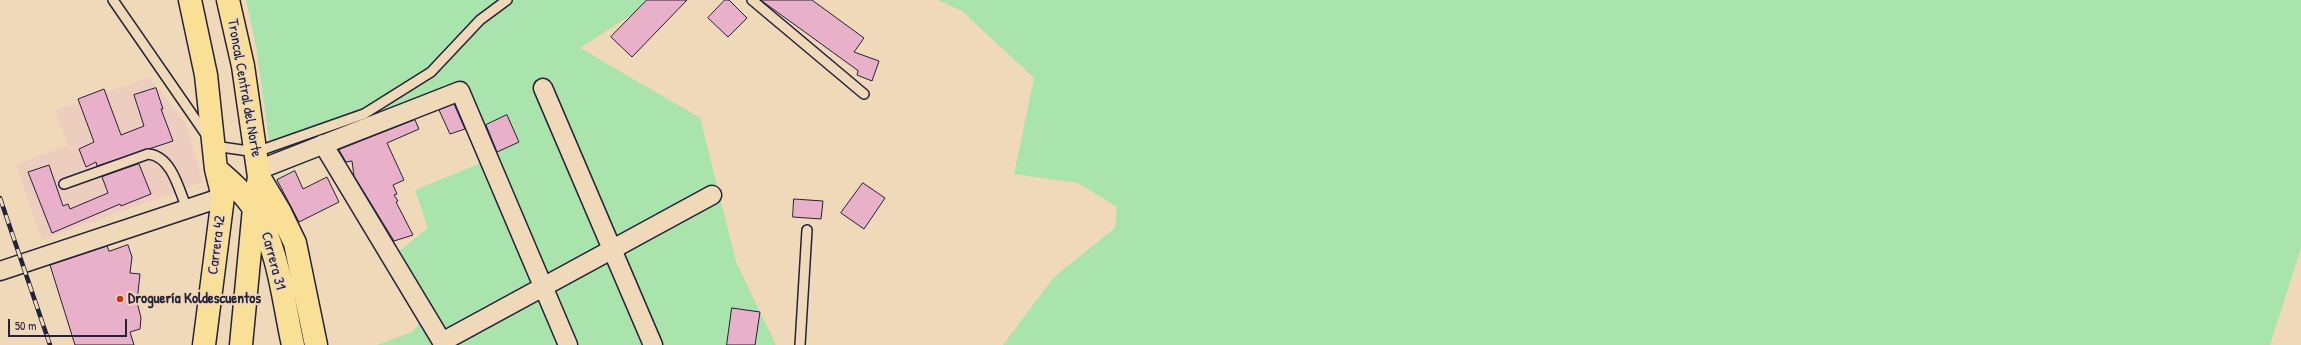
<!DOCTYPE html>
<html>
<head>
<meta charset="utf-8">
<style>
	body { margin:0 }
	#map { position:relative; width:2301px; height:345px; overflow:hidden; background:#efd9b8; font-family:"Patrick Hand",sans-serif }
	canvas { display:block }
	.scale { position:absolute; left:8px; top:319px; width:119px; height:18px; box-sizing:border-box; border:2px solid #22223b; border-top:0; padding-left:5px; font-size:12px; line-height:14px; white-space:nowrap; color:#22223b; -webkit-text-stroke:3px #efd9b8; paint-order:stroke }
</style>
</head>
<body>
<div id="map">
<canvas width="2301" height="345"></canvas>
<div class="scale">50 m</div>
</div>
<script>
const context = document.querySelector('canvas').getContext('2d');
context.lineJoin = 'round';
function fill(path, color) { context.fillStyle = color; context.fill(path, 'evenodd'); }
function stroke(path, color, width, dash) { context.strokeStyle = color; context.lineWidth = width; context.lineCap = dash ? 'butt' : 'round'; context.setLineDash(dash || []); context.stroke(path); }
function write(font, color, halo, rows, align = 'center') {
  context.font = font + ' "Patrick Hand",sans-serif'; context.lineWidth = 4; context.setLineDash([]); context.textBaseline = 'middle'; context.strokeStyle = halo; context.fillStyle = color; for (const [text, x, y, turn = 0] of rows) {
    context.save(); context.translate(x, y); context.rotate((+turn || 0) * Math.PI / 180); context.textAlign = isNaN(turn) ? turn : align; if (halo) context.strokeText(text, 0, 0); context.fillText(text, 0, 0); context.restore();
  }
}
fill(new Path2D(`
	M149 77 186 124 203 182 42 240 16 165 68 145 55 111Z`), '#edcdbd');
fill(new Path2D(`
	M246 0H654L580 48 700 118 736 262 776 345H377L412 332 426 316 392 257 428 228 415 190 483 162 459 98 274 176 256 46Z
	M938 0H2301V248L2270 345H1003L1054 277 1115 228 1117 207 1078 183 1014 174 1034 78 962 11Z`), '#a8e4ab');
const building = new Path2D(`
	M647 0H687L632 57 611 37Z
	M725 0H729L747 18 728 37 708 18Z
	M761 0H812L864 38 854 52 879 61 872 81 857 75 858 71Z
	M156 88 163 109H161L173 141 97 166 96 162 86 167 79 149 94 142 78 99 104 89 121 135 144 126 134 95Z
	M454 104 465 129 450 134 439 110Z
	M507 115 519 142 497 152 486 125Z
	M415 120 419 129 387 143 404 180 393 185 397 194 394 195 398 201 396 202 413 235 394 241 354 176 352 161 346 162 339 150Z
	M139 164 151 194 121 206 120 204 52 233 28 172 49 165 63 206 68 204 70 209 108 193 102 177Z
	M295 171 303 189 327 177 339 202 299 222 277 180Z
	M863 183 885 198 864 229 841 213Z
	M794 199 823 201 821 219 793 217Z
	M128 245 132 257 130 273 140 274 137 302 141 318 140 329 130 332 134 345H75L50 265 107 246 109 251Z
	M732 308 760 312 755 345H727Z`);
fill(building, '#e8b1c9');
stroke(building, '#22223b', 1);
const service = new Path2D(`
	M113 0 207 136
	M752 0 864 94
	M214 146 256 152 364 114 431 72 480 20 507 0
	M64 184 148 154C172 156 179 190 187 209
	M800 345 807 230`);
const minor = new Path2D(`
	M543 88 653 345
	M323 144 444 345
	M258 170 460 91 568 345
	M0 271 223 197
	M442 342 712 195`);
const trunk = new Path2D(`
	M190 0 206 75 216 169 223 197 204 345
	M228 0 243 66 259 177 254 208 241 345
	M216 169C230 181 244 193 254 209 279 249 283 300 293 345
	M259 177 280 212 295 243 316 345`);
stroke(service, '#22223b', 12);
stroke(minor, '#22223b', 21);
stroke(trunk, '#22223b', 25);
stroke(service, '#efd9b8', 9);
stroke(minor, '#efd9b8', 18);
stroke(trunk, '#fadf96', 22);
const rail = new Path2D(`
	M0 198 50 345`);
stroke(rail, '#22223b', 4.5);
stroke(rail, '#efd9b8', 3, [9]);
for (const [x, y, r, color] of [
	[120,299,4,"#c8321e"]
]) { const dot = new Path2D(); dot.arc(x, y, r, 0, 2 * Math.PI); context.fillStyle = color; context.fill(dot); stroke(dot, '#efd9b8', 1.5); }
write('15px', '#22223b', '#efd9b8', [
	["Troncal Central del Norte",244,88,80],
	["Carrera 42",217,245,-83],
	["Carrera 31",273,261,75]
]);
write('bold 15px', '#22223b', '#efd9b8', [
	["Droguería Koldescuentos",128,299]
], 'left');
</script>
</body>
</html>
